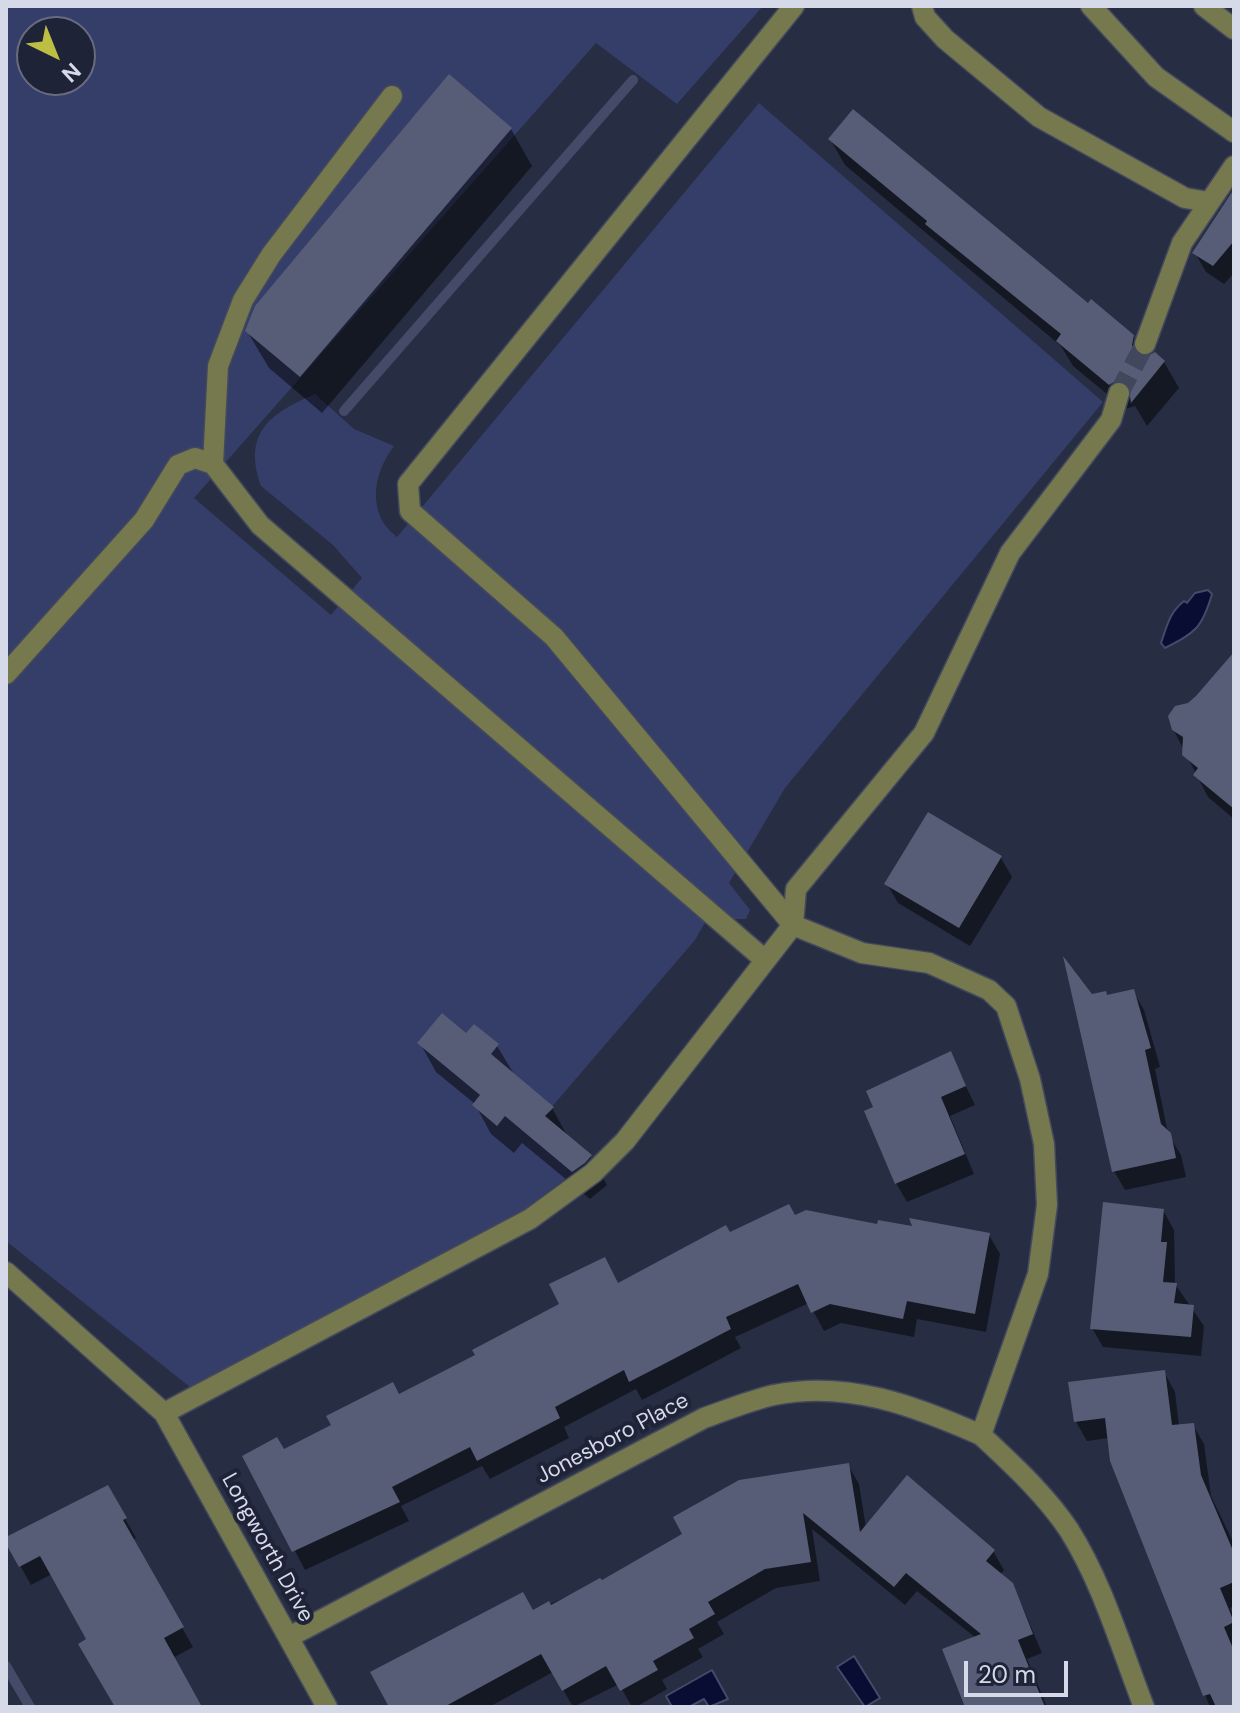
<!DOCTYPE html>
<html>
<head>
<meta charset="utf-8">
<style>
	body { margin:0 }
	#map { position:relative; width:1240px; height:1713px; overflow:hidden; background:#272d43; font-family:"DM Sans",sans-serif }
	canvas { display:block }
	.frame { position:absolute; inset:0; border:8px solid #d6dae8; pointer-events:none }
	.north { position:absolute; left:16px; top:16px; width:80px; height:80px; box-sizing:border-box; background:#1e2338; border:2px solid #686c7e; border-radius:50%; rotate:137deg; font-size:22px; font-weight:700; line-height:32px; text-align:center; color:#d6dae8 }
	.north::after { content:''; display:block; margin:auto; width:28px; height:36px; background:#bcbf43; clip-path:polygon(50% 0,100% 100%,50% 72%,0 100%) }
	.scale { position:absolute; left:964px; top:1661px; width:104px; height:36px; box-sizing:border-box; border:4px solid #d6dae8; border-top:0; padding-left:10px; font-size:24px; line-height:28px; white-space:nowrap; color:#d6dae8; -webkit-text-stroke:6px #1e2338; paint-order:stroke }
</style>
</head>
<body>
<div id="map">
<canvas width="1240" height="1713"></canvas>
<div class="frame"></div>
<div class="north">N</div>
<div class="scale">20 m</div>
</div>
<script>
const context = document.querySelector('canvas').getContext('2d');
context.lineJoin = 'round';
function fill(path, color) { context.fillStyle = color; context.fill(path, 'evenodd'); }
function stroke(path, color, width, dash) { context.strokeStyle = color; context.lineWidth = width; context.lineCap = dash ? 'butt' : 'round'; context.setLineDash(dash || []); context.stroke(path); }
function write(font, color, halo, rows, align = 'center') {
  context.font = font + ' "DM Sans",sans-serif'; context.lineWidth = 8; context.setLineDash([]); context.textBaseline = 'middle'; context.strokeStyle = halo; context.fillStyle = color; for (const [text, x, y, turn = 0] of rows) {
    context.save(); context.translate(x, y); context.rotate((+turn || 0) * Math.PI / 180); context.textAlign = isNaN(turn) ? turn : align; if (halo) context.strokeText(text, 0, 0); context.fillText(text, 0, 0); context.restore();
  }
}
fill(new Path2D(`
	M6 6H763L677 104 596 43 194 498 331 615 362 578 333 545 261 486C242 432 271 413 315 394L354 429 394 446C373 473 366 514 397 537L759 103 1103 402 785 788 729 883 750 910 746 919H729L714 907 695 940 544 1116 593 1158 525 1209 190 1387 6 1241ZM32 32H80V80H32Z`), '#353e69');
const water = new Path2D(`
	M1208 590 1212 594C1202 628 1196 632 1165 648L1161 643C1167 626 1169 613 1184 601L1187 603 1195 593Z
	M854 1656 880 1698 865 1707 837 1667Z
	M712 1670 728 1699 709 1707 704 1699 689 1707H672L666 1696Z`);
fill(water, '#090c33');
stroke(water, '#464a69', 2);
fill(new Path2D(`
	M511 129 532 166 322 413 269 368 247 331Z
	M830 139 1133 336 1146 359 1164 362 1179 388 1147 426 1135 406 1125 409 1073 366 1061 346 845 165Z
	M1234 193V273L1224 284 1206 272 1195 253Z
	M1234 655V819L1208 797 1170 723 1173 712 1197 698Z
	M1001 858 1012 877 970 946 898 903 887 884Z
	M1133 991 1144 1010 1160 1067 1155 1069 1168 1134 1181 1155 1186 1177 1125 1190 1114 1171 1092 996 1107 997Z
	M467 1036 497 1046 514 1074 552 1108 568 1137 591 1157 607 1185 590 1199 522 1143 514 1153 491 1134 475 1104 436 1072 420 1043Z
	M950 1054 975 1105 950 1116 974 1174 907 1202 896 1183 876 1108Z
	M1163 1210 1174 1230 1175 1284 1204 1326 1201 1356 1103 1347 1092 1328Z
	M795 1217 989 1235 1000 1254 986 1332 917 1319 914 1337 841 1323 824 1331 809 1303 735 1337 741 1348 673 1384 642 1400 636 1389 564 1427 569 1438 490 1479 482 1466 401 1506 409 1521 305 1570 245 1457 283 1452 621 1293 729 1234Z
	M1164 1372 1175 1392 1179 1426 1193 1425 1204 1444 1211 1496 1234 1544V1606L1230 1608 1234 1619V1707H1210L1112 1461 1109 1438 1087 1441 1076 1422Z
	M848 1465 859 1484 866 1528 993 1551 1004 1570 1000 1575 1010 1583 1021 1603 1042 1653 1027 1659 1047 1707H967L976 1638 917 1591 905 1605 812 1529 820 1581 776 1588 717 1622 724 1634 698 1649 703 1657 662 1680 667 1689 636 1707H632L619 1684 573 1707 553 1672 489 1707H392L533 1612Z
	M107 1487 136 1538 132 1540 193 1647 173 1658 201 1707H116L89 1640 52 1574 31 1585 6 1540Z`), '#0007');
stroke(new Path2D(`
	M344 411 633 80
	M6 1666 30 1707`), '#464a69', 10);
fill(new Path2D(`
	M449 74 512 128 300 377 245 331 255 306Z
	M853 109 1088 303 1091 299 1134 335 1132 345 1136 353 1146 357 1155 352 1165 361 1131 403 1128 384 1117 380 1109 385 1056 341 1061 334 925 224 927 221 828 139Z
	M1234 189V241L1213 266 1192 253Z
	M1234 652V809L1193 775 1198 768 1182 755 1183 737 1172 730 1168 716 1175 706 1188 703 1196 696Z
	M928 812 1002 856 959 928 884 884Z
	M1063 956 1092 994 1106 991 1107 995 1134 989 1151 1048 1145 1050 1161 1124 1171 1133 1176 1158 1112 1172Z
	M442 1013 466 1033 474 1024 499 1044 491 1054 554 1107 545 1116 592 1155 585 1163 572 1172 505 1116 497 1126 472 1105 480 1095 417 1043Z
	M951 1051 966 1086 941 1097 965 1154 895 1184 864 1111 873 1107 866 1091Z
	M1103 1202 1164 1209 1161 1242H1167L1163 1282 1177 1283 1174 1303 1194 1305 1191 1337 1090 1329Z
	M789 1204 795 1215 806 1210 877 1224 878 1220 912 1226 909 1218 990 1233 975 1314 907 1301 903 1319 830 1304 811 1313 798 1284 726 1317 731 1329 662 1365 629 1382 624 1370 555 1407 560 1418 477 1461 470 1447 392 1487 400 1502 292 1552 242 1456 277 1437 284 1449 331 1425 326 1416 393 1382 399 1394 475 1355 472 1350 559 1304 549 1284 605 1257 618 1283 726 1225 730 1232Z
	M1165 1370 1172 1425 1194 1423 1201 1475 1234 1553V1582L1220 1588 1234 1622 1224 1627 1234 1651V1707H1216L1210 1694 1203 1696 1110 1461 1105 1418 1074 1422 1068 1382Z
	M849 1463 860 1532 907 1475 995 1550 986 1561 1013 1583 1033 1634 1018 1640 1045 1707H965L942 1649 981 1634 906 1573 894 1587 803 1513 811 1562 765 1569 708 1602 715 1614 689 1629 694 1638 653 1661 658 1670 620 1691 606 1666 562 1691 541 1654 444 1707H389L370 1672 523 1592 533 1610 549 1601 551 1605 600 1578 602 1580 682 1534 673 1517 739 1480Z
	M108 1485 127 1518 123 1520 184 1627 164 1638 202 1707H115L78 1644 86 1639 40 1556 19 1567 6 1544V1537Z`), '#575d76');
stroke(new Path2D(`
	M1119 393 1145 344`), '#41475c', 20, [20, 10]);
const minor = new Path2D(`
	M794 6 408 484 410 511 554 637 793 925 862 953 929 963 989 990 1006 1006 1030 1079 1044 1144 1047 1205 1038 1274 981 1435C1012 1464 1045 1494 1069 1530 1103 1584 1121 1648 1144 1707
	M922 6 925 17 945 39 1039 117 1185 198 1209 202
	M1091 6 1156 77 1234 132
	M1204 6 1234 29
	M1145 344 1182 243 1234 166
	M213 464 218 366 243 300 271 255 392 96
	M6 674 144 520 178 465 195 458 213 464 260 525 765 960
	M6 1272 164 1413 530 1219 593 1173 625 1141 793 925 796 889 924 733 1010 553 1111 420 1119 393
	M164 1413 327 1707
	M289 1637 704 1418C727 1410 751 1400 774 1395 848 1380 915 1406 981 1435`);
stroke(minor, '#43495d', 23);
stroke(minor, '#76784e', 20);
write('22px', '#d6dae8', '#1e2338', [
	["Jonesboro Place",613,1439,-28],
	["Longworth Drive",267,1548,61]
]);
</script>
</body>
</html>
